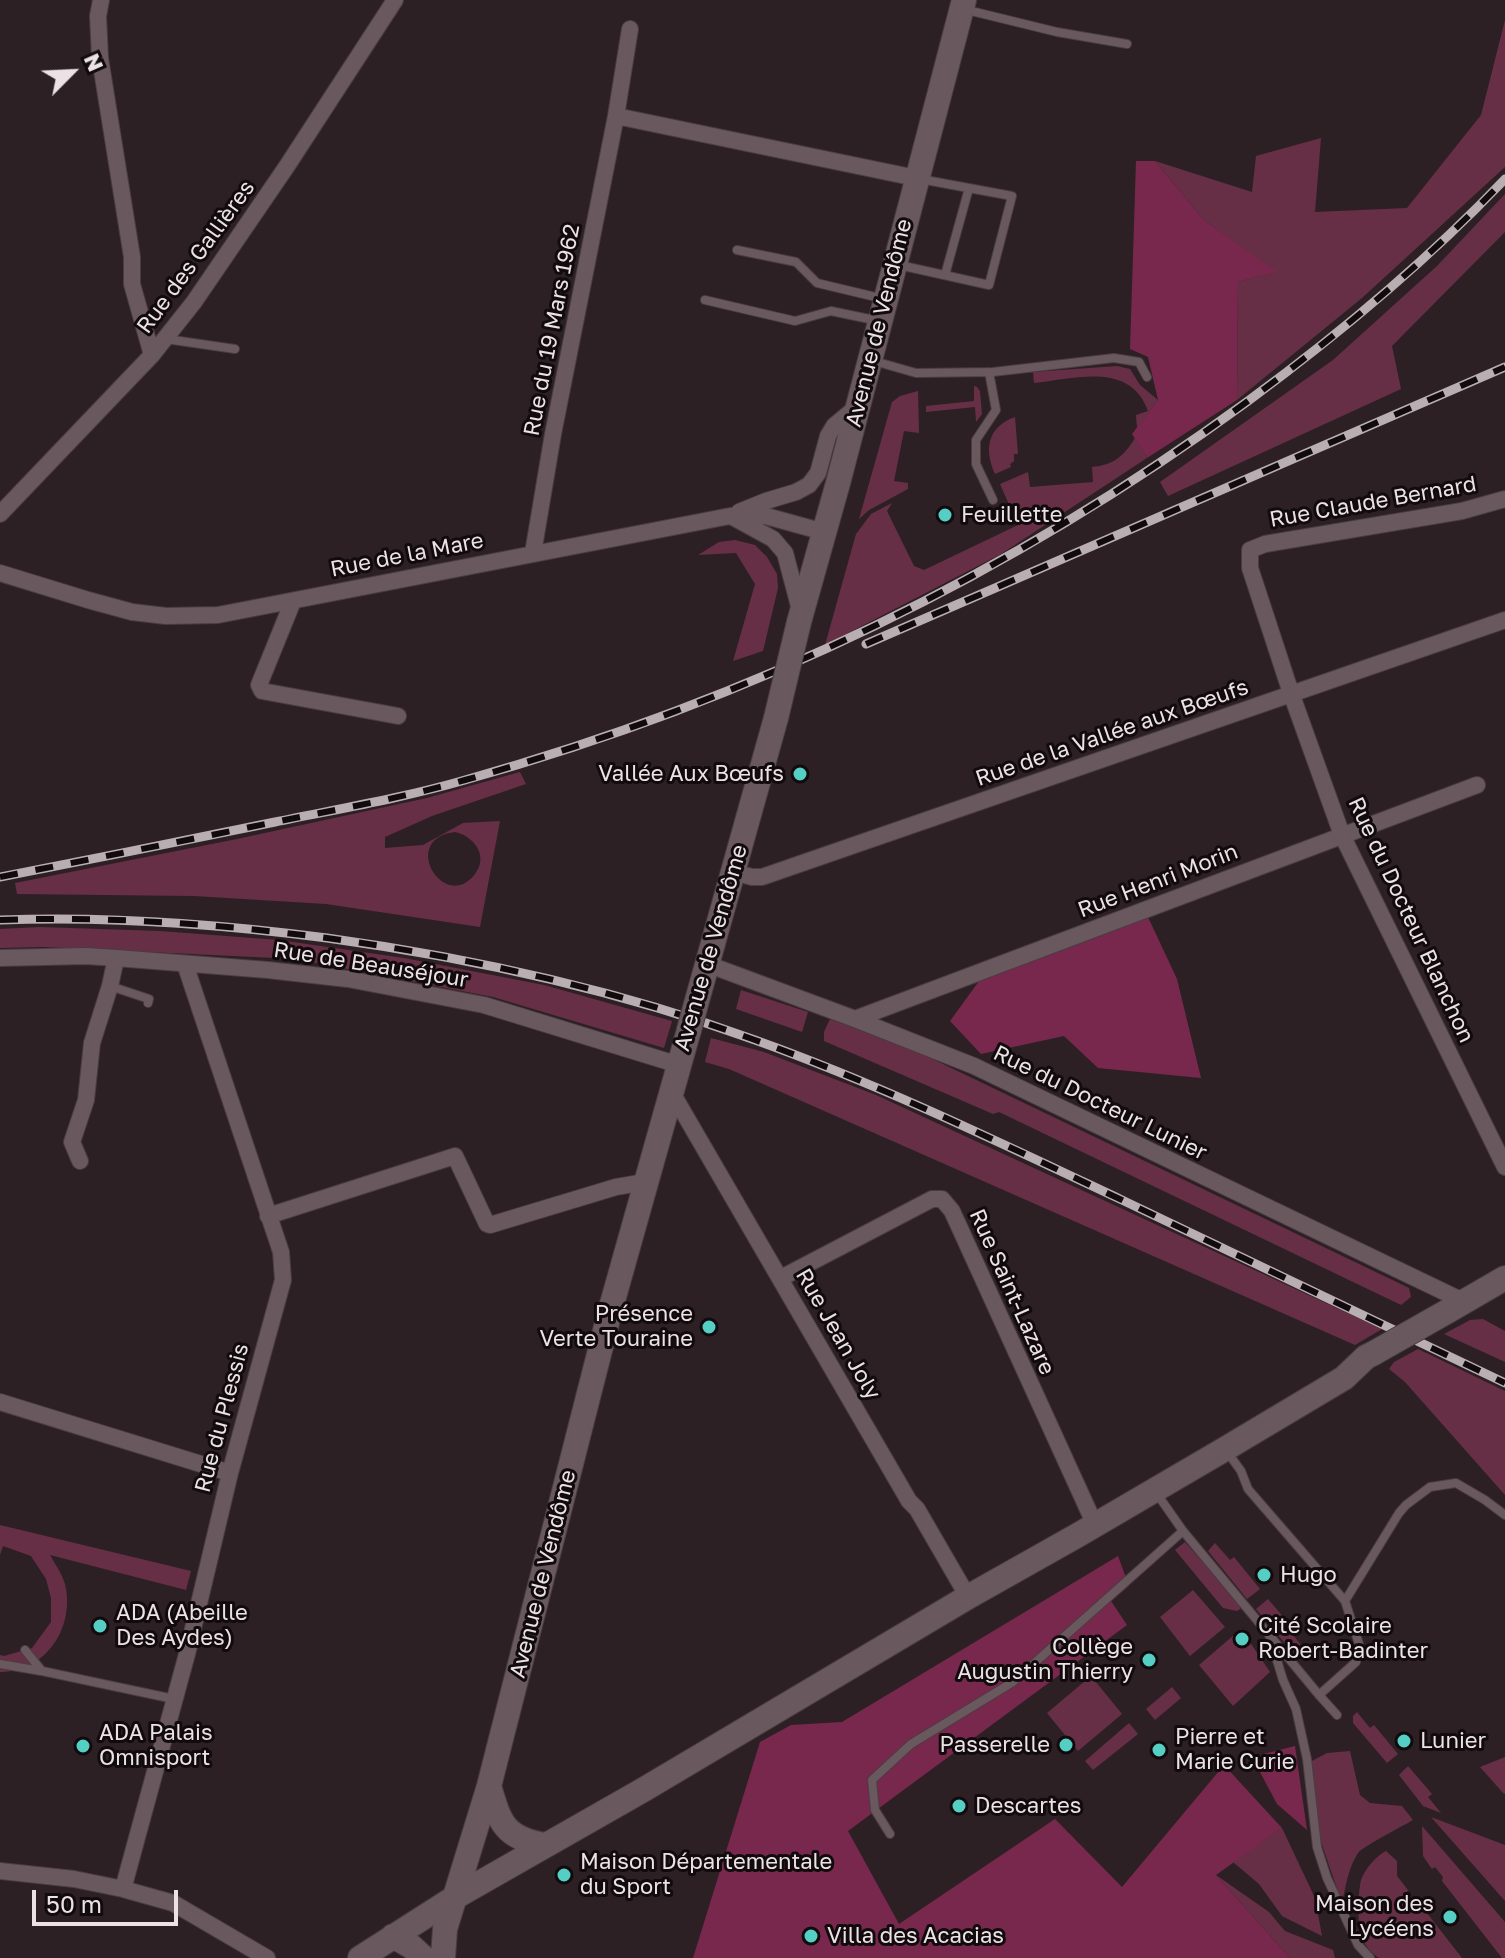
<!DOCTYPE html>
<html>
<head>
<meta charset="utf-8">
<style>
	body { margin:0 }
	#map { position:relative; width:1505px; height:1958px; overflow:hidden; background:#2d2024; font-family:"Golos Text",sans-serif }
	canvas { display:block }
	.north { position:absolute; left:32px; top:32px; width:80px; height:80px; -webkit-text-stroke:6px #110b0d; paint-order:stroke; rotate:66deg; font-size:22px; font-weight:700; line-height:32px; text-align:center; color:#ece2e6 }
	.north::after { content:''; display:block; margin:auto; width:28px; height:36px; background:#ece2e6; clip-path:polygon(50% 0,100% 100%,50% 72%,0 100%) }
	.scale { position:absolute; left:32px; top:1890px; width:146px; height:36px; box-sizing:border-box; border:4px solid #ece2e6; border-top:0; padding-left:10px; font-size:24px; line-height:28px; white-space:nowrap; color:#ece2e6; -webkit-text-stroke:6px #110b0d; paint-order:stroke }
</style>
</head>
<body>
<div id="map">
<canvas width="1505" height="1958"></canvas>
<div class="north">N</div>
<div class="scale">50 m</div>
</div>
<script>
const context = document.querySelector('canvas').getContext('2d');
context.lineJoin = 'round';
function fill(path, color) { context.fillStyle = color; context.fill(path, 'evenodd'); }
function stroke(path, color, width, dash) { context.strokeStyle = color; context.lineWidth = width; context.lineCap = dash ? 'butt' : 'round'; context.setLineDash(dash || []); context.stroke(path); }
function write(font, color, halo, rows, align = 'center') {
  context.font = font + ' "Golos Text",sans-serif'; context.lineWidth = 6; context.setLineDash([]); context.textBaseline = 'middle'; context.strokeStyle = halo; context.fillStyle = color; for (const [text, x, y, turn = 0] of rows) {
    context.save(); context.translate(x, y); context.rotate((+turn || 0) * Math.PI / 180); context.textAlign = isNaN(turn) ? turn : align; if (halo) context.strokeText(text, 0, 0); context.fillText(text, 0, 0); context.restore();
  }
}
fill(new Path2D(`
	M1505 20V167L1362 298 1237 400 1238 282 1276 272 1204 220 1155 161 1252 192 1256 156 1321 138 1315 212 1407 208 1481 115Z
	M1505 194V232L1392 346 1401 389 1168 496 1160 482 1333 360 1437 266Z
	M1117 366 1130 369 1140 385 1158 400 1137 428 1136 415 1148 411C1130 361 1075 379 1034 383L1033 372Z
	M974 386 977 387 980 391 982 414 976 422 975 407 926 412V406L974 401Z
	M918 391 919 433 904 431 894 481 908 483V489L869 510 859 519 892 402 900 396Z
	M1015 417 1018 454H1014V461L1010 464 1011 467 995 474C984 450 987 427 1015 417Z
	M1135 438 1147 458 1001 554 825 645 856 534 871 514 892 503 887 511 914 566 924 570 1018 525 1000 484 1028 472 1030 487 1093 482 1092 467C1114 465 1124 456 1135 438Z
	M735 540 755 545 767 557 777 574 778 588 763 651 733 661 755 584 736 553 698 555 719 542Z
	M520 772 526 784 432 816 385 837V848L423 845 463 823 500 821 480 927 326 904 194 896 17 894 15 883 237 839 427 798ZM455 832C474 836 489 856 475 874 445 914 398 839 455 832Z
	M40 927 160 931 279 940 404 958 544 985 672 1021 664 1048 493 997 296 959 43 947 0 948V929Z
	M741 990 808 1012 802 1032 736 1009Z
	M830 1019 918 1052 1409 1288 1411 1297 1401 1305 999 1112 993 1114 824 1041V1032Z
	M711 1038 764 1052 876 1095 1382 1329 1355 1345 729 1069 705 1062Z
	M1483 1319 1505 1331V1362L1444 1334 1470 1320Z
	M1418 1349 1505 1391V1495L1405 1382 1389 1369 1394 1362Z
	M0 1525 191 1571 186 1590 50 1555C56 1566 64 1576 66 1589 73 1631 44 1672 0 1672V1655L4 1656 32 1648 51 1622V1598L46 1579 31 1556 3 1546 0 1555Z
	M1185 1542 1243 1607 1237 1611 1223 1608 1175 1550Z
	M1215 1543 1230 1560 1234 1557 1260 1589 1247 1599 1208 1551Z
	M1193 1590 1225 1627 1190 1656 1160 1617Z
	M1268 1599 1291 1626 1288 1629 1302 1646 1294 1654 1256 1609Z
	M1241 1629 1270 1672 1233 1706 1199 1665Z
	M1091 1676 1122 1714 1078 1751 1047 1713Z
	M1172 1687 1181 1698 1155 1720 1146 1709Z
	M1357 1712 1370 1728 1374 1725 1398 1754 1387 1763 1353 1723V1716Z
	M1129 1723 1138 1734 1093 1770 1085 1761Z
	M1350 1751 1360 1795 1370 1803 1402 1806 1413 1820C1403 1826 1362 1847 1358 1853 1348 1868 1346 1886 1342 1903L1319 1836 1310 1762 1327 1753Z
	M1505 1757V1793L1504 1794 1480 1767Z
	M1408 1766 1432 1794 1428 1797 1441 1813 1423 1806 1399 1775Z
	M1431 1817 1505 1845V1901Z
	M1422 1826 1505 1922V1958H1502L1442 1881 1443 1877 1435 1867 1432 1869 1423 1856Z
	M1282 1828 1315 1898 1322 1936 1282 1916 1259 1884 1233 1862Z
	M1386 1851 1397 1861V1876L1408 1890 1407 1892 1414 1900 1416 1899 1462 1958H1379C1372 1954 1365 1946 1362 1938 1357 1926 1358 1893 1361 1880 1365 1869 1376 1856 1386 1851Z
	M1216 1875 1269 1912 1285 1931 1333 1950 1335 1958H1290Z`), '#672f46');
fill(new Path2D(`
	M1136 161H1155L1204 220 1277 272 1238 282 1237 400 1147 458 1132 434 1158 400 1148 357 1130 349Z
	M1147 915 1177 979 1201 1078 1098 1068 1064 1036 981 1054 950 1021 982 977Z
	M1118 1556 1129 1586 1111 1601 1127 1625 848 1831 899 1924 1055 1819 1122 1887 1224 1765 1282 1828 1216 1875 1290 1958H693L760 1742 791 1725 842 1722Z
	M1295 1746 1307 1830 1277 1804 1252 1757Z`), '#79284d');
const service = new Path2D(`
	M963 9 1057 32 1127 44
	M737 250 796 262 817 283 884 299
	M899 265 989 285 1012 196 920 179
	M945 275 969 188
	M705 300 795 321 831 311 879 321
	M166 339 235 349
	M874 361 916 373 993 372 1114 358 1139 362 1147 377
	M989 372 996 410 976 440V464L993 500
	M110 986 149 999 148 1003
	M1228 1453 1241 1471 1248 1489 1345 1601
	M1155 1491 1183 1531 1319 1695 1337 1715
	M1268 1631 1283 1680 1296 1709 1307 1759 1317 1847 1327 1878 1358 1945 1370 1958
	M25 1650 42 1671 174 1699
	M0 1664 41 1671
	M1319 1695 1356 1662 1359 1644 1345 1601 1399 1513 1406 1505 1430 1487 1456 1483 1485 1500 1505 1515
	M890 1834 875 1810 872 1780 911 1744 1013 1682 1183 1531`);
const minor = new Path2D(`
	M101 0 98 16 100 58 132 257V284L152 355
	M616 116 630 29
	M1505 499 1462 511 1265 544 1250 550V568L1291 693 1342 835 1505 1167
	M739 512 766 501 796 492 809 485 818 473 828 436 834 426 858 406
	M0 514 152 355 194 302 287 166 395 0
	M731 516 773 539 785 553 800 610
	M533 553 553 434 616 116 916 178
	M0 573 88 600 132 612 166 616 218 615 730 516H766L824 532
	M293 601 259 685 262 691 398 716
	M733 872 752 877H762L1505 620
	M0 958 86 956 116 958 268 970 348 979 484 1005 679 1065
	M707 964 855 1019 974 1066 1465 1302
	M855 1019 1477 785
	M671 1091 909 1501 917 1509 968 1597
	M80 1161 72 1142 86 1100 92 1043 110 986 116 958
	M268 1216 455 1156 487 1224 490 1225 616 1187 645 1182
	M781 1278 932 1199H942L952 1211 1095 1525
	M0 1402 230 1473
	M0 1871 74 1879 123 1889 173 1903 267 1958
	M123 1889 187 1654 230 1473 283 1280 281 1252 185 964`);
const secondary = new Path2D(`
	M799 622 838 483 964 0
	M698 997 776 718
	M1448 1311 1505 1278
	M489 1786C500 1823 504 1838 545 1845
	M393 1936 412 1947 424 1958
	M360 1958 457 1896 643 1790 968 1597 1078 1535 1225 1449 1344 1378 1366 1357 1374 1353
	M443 1958 445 1929 489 1786 610 1311 689 1030`);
stroke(service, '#493d42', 10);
stroke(minor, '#493d42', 18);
stroke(secondary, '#493d42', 26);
stroke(service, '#69595e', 8);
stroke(minor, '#69595e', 16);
stroke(secondary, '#69595e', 24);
const rail = new Path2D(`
	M866 644 1505 367
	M0 877C92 859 183 841 275 822 338 809 403 798 465 780 751 700 1009 576 1248 401 1339 334 1427 261 1505 179
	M0 920C109 916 219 924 327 938 473 958 617 990 755 1040 881 1085 1001 1143 1122 1200 1250 1261 1377 1322 1505 1383`);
stroke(rail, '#b9aeb2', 9);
stroke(rail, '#110b0d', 6, [18]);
const secondaryBridge = new Path2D(`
	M776 718 799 622
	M689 1030 698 997
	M1374 1353 1448 1311`);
stroke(secondaryBridge, '#493d42', 26, []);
stroke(secondaryBridge, '#69595e', 24);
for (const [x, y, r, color] of [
	[945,515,8,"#55cec4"],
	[800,774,8,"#55cec4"],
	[709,1327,8,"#55cec4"],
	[1264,1575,8,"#55cec4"],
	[100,1626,8,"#55cec4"],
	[1242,1639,8,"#55cec4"],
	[1149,1660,8,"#55cec4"],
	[1404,1741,8,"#55cec4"],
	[1066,1745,8,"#55cec4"],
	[83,1746,8,"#55cec4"],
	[1159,1750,8,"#55cec4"],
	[959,1806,8,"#55cec4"],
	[564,1875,8,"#55cec4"],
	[1450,1917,8,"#55cec4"],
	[811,1936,8,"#55cec4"]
]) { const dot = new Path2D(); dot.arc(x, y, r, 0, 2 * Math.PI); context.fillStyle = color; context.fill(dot); stroke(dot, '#110b0d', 3); }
write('22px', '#ece2e6', '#110b0d', [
	["Rue des Gallières",196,257,-54],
	["Avenue de Vendôme",879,323,-76],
	["Rue du 19 Mars 1962",552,330,-79],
	["Rue Claude Bernard",1373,502,-10],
	["Rue de la Mare",407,555,-11],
	["Rue de la Vallée aux Bœufs",1112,733,-19],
	["Rue Henri Morin",1158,881,-21],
	["Rue du Docteur Blanchon",1411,920,65],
	["Avenue de Vendôme",711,948,-74],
	["Rue de Beauséjour",371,965,9],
	["Rue du Docteur Lunier",1100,1103,26],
	["Rue Saint-Lazare",1012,1292,66],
	["Rue Jean Joly",838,1334,60],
	["Rue du Plessis",222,1418,-75],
	["Avenue de Vendôme",543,1574,-76]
]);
write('22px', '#ece2e6', '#110b0d', [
	["Feuillette",961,515],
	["Vallée Aux Bœufs",784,774,"right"],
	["Présence",693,1314,"right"],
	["Verte Touraine",693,1339,"right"],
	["Hugo",1280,1575],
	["ADA (Abeille",116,1613],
	["Des Aydes)",116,1638],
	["Cité Scolaire",1258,1626],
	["Robert-Badinter",1258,1651],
	["Collège",1133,1647,"right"],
	["Augustin Thierry",1133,1672,"right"],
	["ADA Palais",99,1733],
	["Omnisport",99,1758],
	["Pierre et",1175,1737],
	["Marie Curie",1175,1762],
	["Lunier",1420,1741],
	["Passerelle",1050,1745,"right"],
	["Descartes",975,1806],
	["Maison Départementale",580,1862],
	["du Sport",580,1887],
	["Maison des",1434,1904,"right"],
	["Lycéens",1434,1929,"right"],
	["Villa des Acacias",827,1936]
], 'left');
</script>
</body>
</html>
